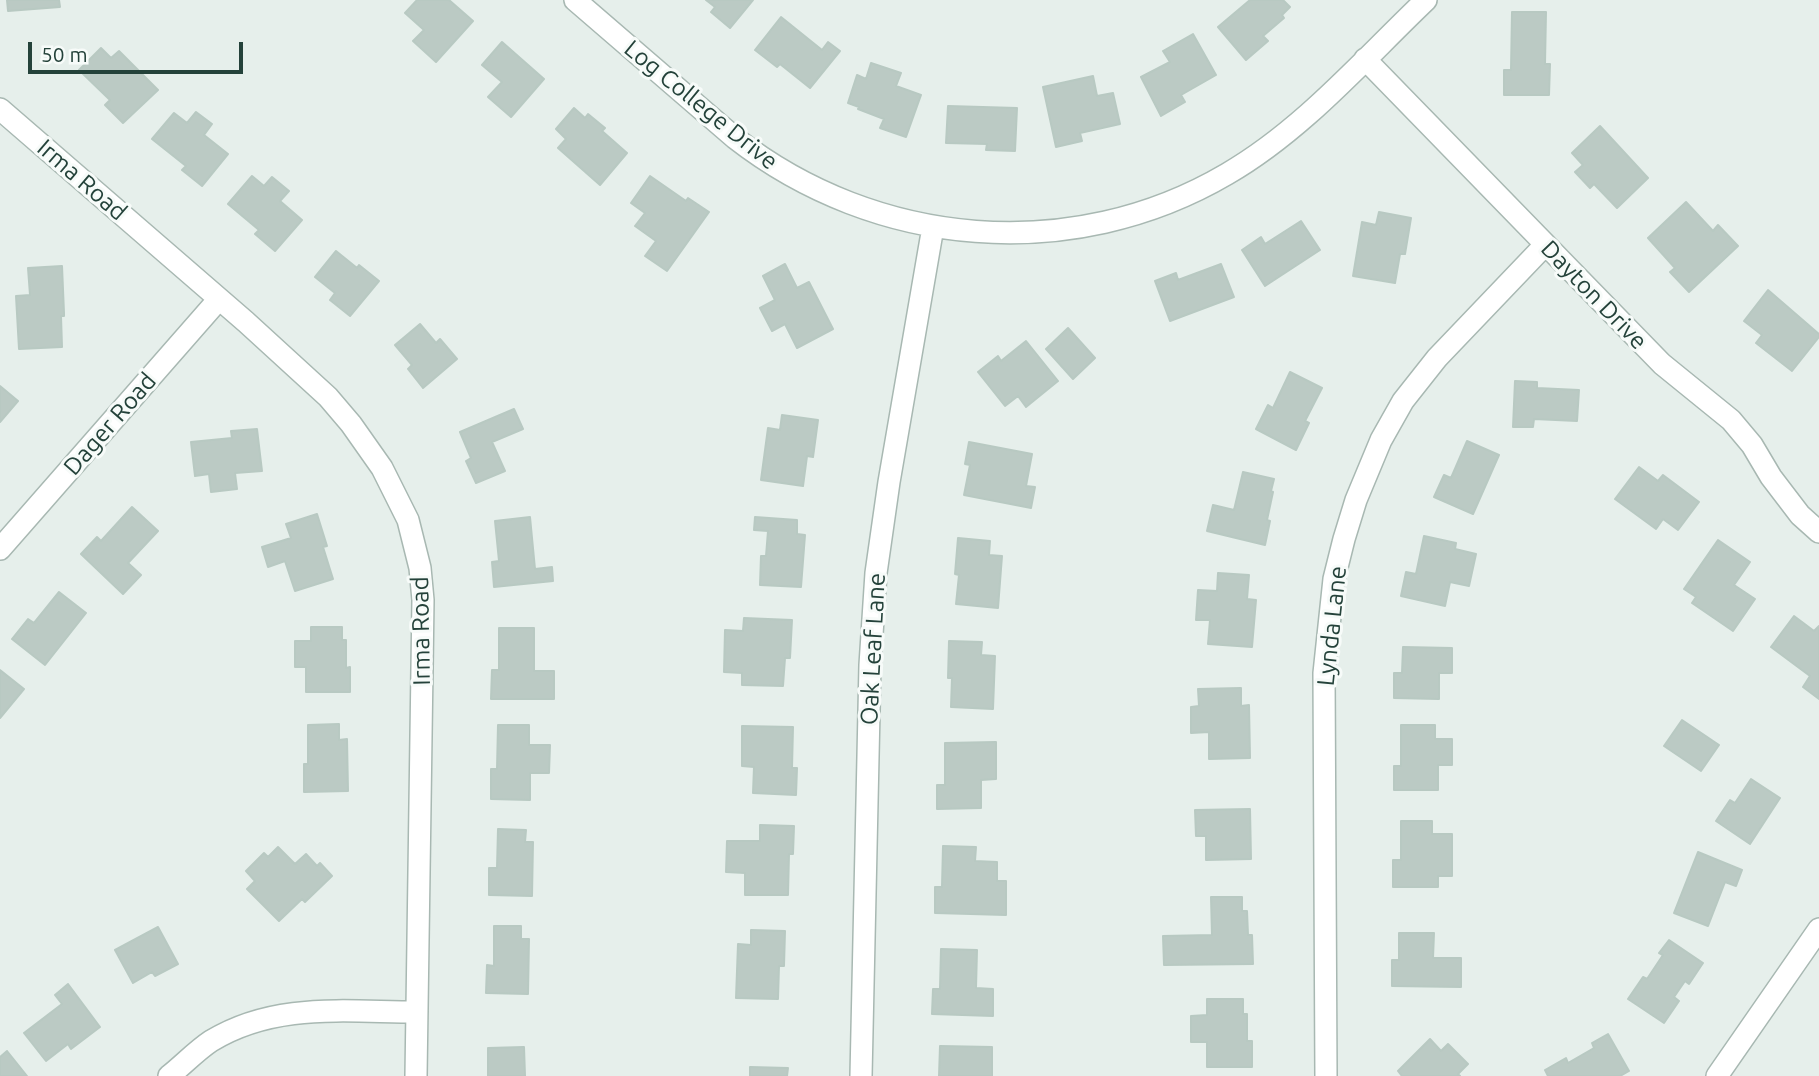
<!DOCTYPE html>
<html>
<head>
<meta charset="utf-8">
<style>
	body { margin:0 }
	#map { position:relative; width:1819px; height:1076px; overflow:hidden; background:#e6efeb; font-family:Ubuntu,sans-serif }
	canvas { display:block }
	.scale { position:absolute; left:28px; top:42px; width:215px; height:32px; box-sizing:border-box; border:4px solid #24423a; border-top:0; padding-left:9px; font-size:21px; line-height:24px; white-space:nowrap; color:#24423a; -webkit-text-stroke:5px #f7fbf9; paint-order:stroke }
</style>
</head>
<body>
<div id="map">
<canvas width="1819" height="1076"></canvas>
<div class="scale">50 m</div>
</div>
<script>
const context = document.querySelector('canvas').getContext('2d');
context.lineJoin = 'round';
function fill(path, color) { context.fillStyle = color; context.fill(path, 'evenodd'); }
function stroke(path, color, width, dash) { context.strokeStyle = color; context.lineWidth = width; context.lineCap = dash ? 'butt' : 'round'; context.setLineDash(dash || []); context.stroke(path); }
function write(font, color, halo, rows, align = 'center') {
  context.font = font + ' Ubuntu,sans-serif'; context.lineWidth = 6; context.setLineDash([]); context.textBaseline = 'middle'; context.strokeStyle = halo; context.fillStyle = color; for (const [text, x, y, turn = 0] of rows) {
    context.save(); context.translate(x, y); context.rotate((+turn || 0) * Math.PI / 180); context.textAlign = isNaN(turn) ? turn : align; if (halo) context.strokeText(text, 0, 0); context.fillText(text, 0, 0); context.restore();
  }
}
const building = new Path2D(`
	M7 0H59L60 7 8 11Z
	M417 0H449L473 21 436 62 413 41 424 30 405 13Z
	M706 0H753L730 28 711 12 715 7Z
	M1250 0H1283L1290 7 1282 15 1284 18 1263 36 1268 41 1246 60 1218 27Z
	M1512 12H1546L1545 64H1550L1549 95H1504V70H1511Z
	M781 17 822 50 828 42 840 51 810 88 780 64 777 67 755 50Z
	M1193 34 1216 75 1181 95 1185 102 1161 116 1141 77 1170 62 1163 51Z
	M502 42 544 79 511 117 488 97 502 82 482 65Z
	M101 48 111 58 119 51 158 90 123 123 105 105 110 100 79 70Z
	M871 63 901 73 896 86 921 95 906 137 880 128 884 119 858 109 859 107 848 103 857 75 866 79Z
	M1093 76 1097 96 1113 93 1120 124 1080 133 1082 141 1056 147 1043 87Z
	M948 106 1017 108 1015 151 986 150 987 144 946 143Z
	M574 108 585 118 588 114 605 128 602 131 627 153 600 185 558 148 566 139 556 129Z
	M196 112 212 124 204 135 228 154 202 186 182 170 186 166 152 139 174 113 187 123Z
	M1600 126 1648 178 1617 208 1594 184 1590 188 1575 172 1583 165 1572 153Z
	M252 176 264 186 272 177 289 191 280 201 302 220 275 251 255 234 259 230 228 204Z
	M650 176 686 201 688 198 709 212 667 271 645 256 656 241 635 226 645 213 631 203Z
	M1686 202 1713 231 1718 225 1738 246 1689 292 1670 272 1675 268 1648 238Z
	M1379 212 1411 218 1405 254H1400L1395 283 1353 276 1362 222 1376 225Z
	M1301 221 1320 250 1265 286 1242 250 1261 237 1265 244Z
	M336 251 357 268 359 265 379 281 350 316 330 300 335 293 315 277Z
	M785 264 797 288 809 282 833 329 797 348 785 324 772 331 760 308 775 300 763 276Z
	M1221 264 1234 297 1170 321 1155 281 1176 273 1178 280Z
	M62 266 64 313V316H61L62 347 19 349 16 296 30 295 28 268Z
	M1768 290 1819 334V337L1792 371 1756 343 1762 335 1744 321Z
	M420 324 436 343 440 339 457 359 423 388 408 369 412 365 395 345Z
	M1068 328 1095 358 1073 379 1046 349Z
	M1026 341 1058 381 1026 407 1018 396 1005 406 978 372 998 356 1001 361Z
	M1290 372 1322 388 1305 421 1309 423 1296 450 1256 429 1268 405 1273 408Z
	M1515 381 1537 382V388L1579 390 1577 421 1534 419 1533 427H1513Z
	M0 386 18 401 0 422Z
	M514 409 523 429 492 442 505 471 476 483 466 461 471 458 460 432Z
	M782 415 818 420 813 457 807 456 803 486 761 480 768 428 780 430Z
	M257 429 262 471 235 473 237 489 211 492 209 474 195 476 191 442 232 438 231 431Z
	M1467 441 1499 455 1473 514 1434 497 1444 475 1451 478Z
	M969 442 1032 454 1026 486 1035 487 1031 508 964 495 970 465 965 464Z
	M1639 467 1658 481 1663 475 1699 502 1678 530 1663 519 1656 529 1615 499Z
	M1243 472 1274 479 1271 491 1273 492 1267 520 1270 521 1265 545 1207 531 1213 505 1234 510Z
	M132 507 158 531 128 563 141 575 123 594 81 554 97 537 101 541Z
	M317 514 327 546 323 547 333 579 295 591 285 561 268 567 262 547 291 538 286 524Z
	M530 517 535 569 552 567 553 581 494 587 492 562 499 561 495 521Z
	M755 517 797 520V534L805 535 801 587 760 585 761 556H766L768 531 754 530Z
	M1424 536 1456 543 1455 549 1476 554 1469 586 1450 582 1445 606 1401 596 1406 572 1416 574Z
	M958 538 990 541 989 555 1002 556 998 608 956 604 959 575 955 574Z
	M1718 540 1750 562 1734 585 1755 599 1733 631 1692 603 1696 597 1684 589Z
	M1218 573 1249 575 1247 599 1256 600 1252 647 1208 644 1210 620H1196L1198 590 1217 591Z
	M59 592 86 613 45 665 12 639 28 619 34 623Z
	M1794 616 1814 631 1819 626V699L1803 687 1810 676 1771 647Z
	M744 618 792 620 790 658H785L783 686 742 685V673L724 672 725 630 743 631Z
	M311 627H342V640H346V668L350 667V692H306V667H295V641H311Z
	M499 628H534V671H554V699H491L492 670H499Z
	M949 641 982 642 981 655 995 656 993 709 951 707 952 678H948Z
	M1403 647 1452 648V673H1439V699L1394 698V673H1402Z
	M0 670 24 689 0 718Z
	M1241 688V706L1249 705 1250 758 1209 759V732L1191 733V707L1199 706 1198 689Z
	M1682 720 1719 745 1701 771 1664 746Z
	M339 724V740L347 739 348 791 304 792V764H308V725Z
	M498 725H529V745H550L549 773H530V800L491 799V769H497Z
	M1401 725H1435V739H1452V765H1438V790H1394V766H1401Z
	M742 726 793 727 792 768H797L796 795 753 793 754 767 742 766Z
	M996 742V779L981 780V808L937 809V785H945V743Z
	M1751 779 1780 798 1750 844 1716 821 1730 800 1735 803Z
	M1250 809 1251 859 1206 860V836H1196L1195 810Z
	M1401 821H1432V834H1452V876H1438V887H1393V860H1401Z
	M760 825 794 826 793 854H789L788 895H745V873L726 872 727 841H760Z
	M498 829 526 830 525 842H533L532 896 489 895V868H497Z
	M943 846 976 847 975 861 997 862V881H1006V915L935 913V887H942Z
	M278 847 295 864 306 854 317 866 320 863 332 876 305 902 302 899 279 921 247 889 255 881 246 871 264 853 268 857Z
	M1698 852 1742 870 1736 886 1725 882 1708 926 1674 913Z
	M1211 897H1242V911H1247L1248 935H1252L1253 964 1164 965 1163 936 1212 935Z
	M494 926H521V939H529L528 994 486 993 487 965 494 966Z
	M158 927 178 964 155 976 152 972 133 983 115 950Z
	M751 930 785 931 784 966H779L778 999 736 998 738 944 751 945Z
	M1399 933H1434L1433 958H1461V987L1392 986V960H1399Z
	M1669 940 1703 963 1689 984 1685 981 1674 997 1679 1001 1664 1023 1628 999 1643 977 1647 979 1663 955 1659 953Z
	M941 949 977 950 976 988 993 989V1016L932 1014 933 989H940Z
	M68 984 100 1027 71 1049 68 1044 46 1061 24 1033 62 1004 55 995Z
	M1207 999H1243V1014H1247V1041H1252V1067H1207V1042H1191V1016L1207 1015Z
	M1608 1034 1629 1071 1620 1076H1548L1545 1070 1566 1058 1568 1063 1594 1048 1592 1043Z
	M1430 1039 1441 1051 1448 1044 1468 1064 1458 1074 1460 1076H1402L1398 1071Z
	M940 1046 992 1047V1076H939Z
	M524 1047 525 1076H488V1048Z
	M7 1051 27 1076H0V1057Z
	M750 1067 788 1068 787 1076H750Z`);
fill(building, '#bbcac4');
stroke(building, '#b8c9c2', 2);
const minor = new Path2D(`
	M575 0 735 138C876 248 1072 265 1227 174 1303 130 1363 60 1426 0
	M1365 59 1662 364 1731 420 1752 445 1771 477 1800 515 1819 532
	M0 109 246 322 328 397 351 424 382 468 408 520 420 568 423 600 416 1076
	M0 549 219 299
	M169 1076C183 1065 196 1051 211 1041 275 1002 345 1012 417 1012
	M861 1076 870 665 876 573 889 482 933 227
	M1326 1076 1324 673 1334 579 1344 539 1356 500 1381 440 1403 401 1437 358 1545 245
	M1717 1076 1819 929`);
stroke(minor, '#a8b8b2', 24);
stroke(minor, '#fff', 21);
write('24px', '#24423a', '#f7fbf9', [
	["Log College Drive",701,105,39],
	["Irma Road",82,180,41],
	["Dayton Drive",1594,295,46],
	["Dager Road",110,424,-49],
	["Lynda Lane",1332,626,-84],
	["Irma Road",421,631,-91],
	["Oak Leaf Lane",873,649,-87]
]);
</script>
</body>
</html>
